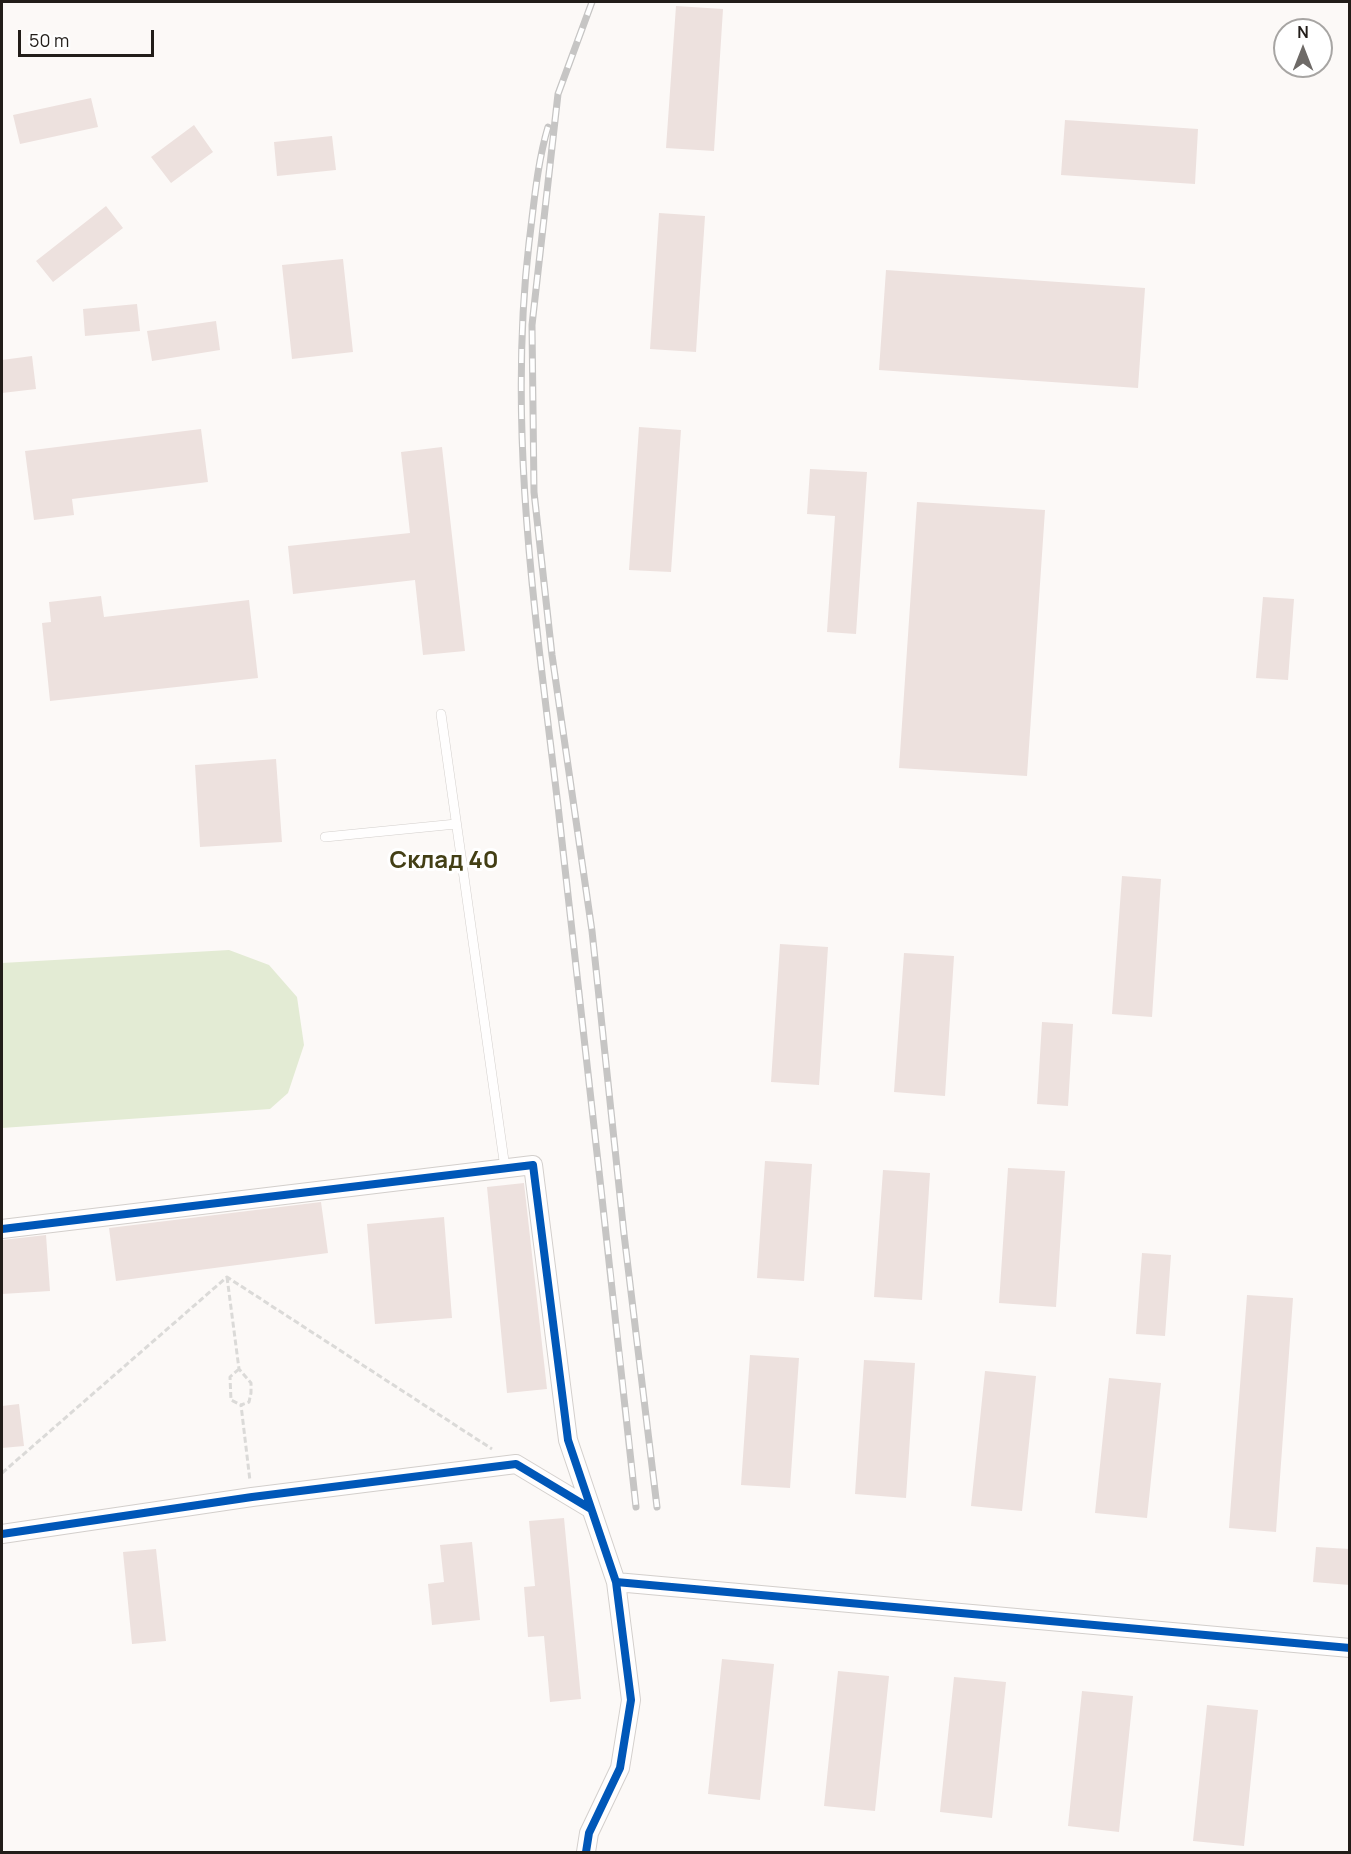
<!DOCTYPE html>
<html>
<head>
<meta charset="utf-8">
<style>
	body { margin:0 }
	#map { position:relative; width:1351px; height:1854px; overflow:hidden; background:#fcf9f7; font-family:Manrope,sans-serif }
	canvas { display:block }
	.frame { position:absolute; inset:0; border:3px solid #221d19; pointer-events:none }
	.north { position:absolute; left:1273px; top:18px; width:60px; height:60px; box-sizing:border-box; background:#fff; border:2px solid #a7a5a3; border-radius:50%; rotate:0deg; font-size:16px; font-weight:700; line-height:24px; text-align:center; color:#221d19 }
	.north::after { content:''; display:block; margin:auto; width:21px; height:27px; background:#6e6a67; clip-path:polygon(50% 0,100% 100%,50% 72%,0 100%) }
	.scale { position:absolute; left:18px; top:30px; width:136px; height:27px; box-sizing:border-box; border:3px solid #221d19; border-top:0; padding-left:8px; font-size:18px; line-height:21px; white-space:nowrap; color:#221d19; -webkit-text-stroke:4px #fff; paint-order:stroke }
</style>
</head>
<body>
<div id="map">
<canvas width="1351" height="1854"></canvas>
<div class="frame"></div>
<div class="north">N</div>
<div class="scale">50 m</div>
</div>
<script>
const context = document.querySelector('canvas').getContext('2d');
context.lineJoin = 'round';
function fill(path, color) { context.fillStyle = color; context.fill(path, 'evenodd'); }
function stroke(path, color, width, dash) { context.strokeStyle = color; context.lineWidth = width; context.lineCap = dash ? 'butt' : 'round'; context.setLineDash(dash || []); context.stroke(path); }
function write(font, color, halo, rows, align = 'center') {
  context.font = font + ' Manrope,sans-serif'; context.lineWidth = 6; context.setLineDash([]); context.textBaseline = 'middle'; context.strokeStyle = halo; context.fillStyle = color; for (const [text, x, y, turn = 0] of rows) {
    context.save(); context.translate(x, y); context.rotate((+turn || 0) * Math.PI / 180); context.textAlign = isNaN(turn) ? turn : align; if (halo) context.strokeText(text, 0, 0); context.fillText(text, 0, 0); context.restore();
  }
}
fill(new Path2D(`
	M229 950 269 965 297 997 304 1045 288 1093 270 1109 2 1128V963Z`), '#e3ebd4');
fill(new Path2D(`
	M676 6 723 9 714 151 666 148Z
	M91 98 98 127 20 144 13 115Z
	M1065 120 1198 129 1195 184 1061 175Z
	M194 125 213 152 171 183 151 157Z
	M332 136 336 170 277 176 274 142Z
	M106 206 123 228 53 282 36 261Z
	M659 213 705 216 696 352 650 349Z
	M343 259 353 352 292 359 282 265Z
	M886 270 1145 288 1138 388 879 370Z
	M137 304 140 331 85 336 83 309Z
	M216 321 220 350 152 361 147 331Z
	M32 356 36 389 2 393V360Z
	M639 427 681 430 671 572 629 570Z
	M201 429 208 482 72 499 74 515 34 520 25 451Z
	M442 447 465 651 423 655 415 580 293 594 288 546 410 533 401 452Z
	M810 469 867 472 856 634 827 632 835 516 807 514Z
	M917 502 1045 510 1027 776 899 768Z
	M101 596 104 617 249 600 258 678 50 701 42 623 51 622 49 602Z
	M1263 597 1294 599 1288 680 1256 678Z
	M276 759 282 842 200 847 195 765Z
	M1122 876 1161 879 1152 1017 1112 1014Z
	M780 944 828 947 819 1085 771 1082Z
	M904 953 954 956 945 1096 894 1092Z
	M1042 1022 1073 1024 1068 1106 1037 1104Z
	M765 1161 812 1164 804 1281 757 1278Z
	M1008 1168 1065 1171 1056 1307 999 1303Z
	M883 1170 930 1173 922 1300 874 1297Z
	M524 1183 547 1389 507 1393 487 1187Z
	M321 1202 328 1253 116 1281 109 1228Z
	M444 1217 452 1318 375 1324 367 1224Z
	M46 1235 50 1291 2 1294V1240Z
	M1142 1253 1171 1255 1165 1336 1136 1334Z
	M1247 1295 1293 1298 1276 1532 1229 1528Z
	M750 1355 799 1358 790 1488 741 1485Z
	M864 1360 915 1363 906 1498 855 1494Z
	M985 1371 1036 1376 1022 1511 971 1506Z
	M1109 1378 1161 1383 1147 1518 1095 1513Z
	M19 1404 24 1446 2 1448V1406Z
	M564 1518 581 1699 550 1702 544 1636 528 1637 524 1587 535 1586 529 1521Z
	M472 1542 480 1620 432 1625 428 1584 444 1582 440 1545Z
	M1316 1547 1350 1549V1585L1313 1582Z
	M156 1549 166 1641 132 1644 123 1552Z
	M722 1659 774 1664 760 1800 708 1794Z
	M838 1671 889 1676 875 1811 824 1806Z
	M954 1677 1006 1682 992 1818 940 1812Z
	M1082 1691 1133 1696 1119 1832 1068 1826Z
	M1207 1705 1258 1710 1244 1846 1193 1841Z`), '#ede1de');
const service = new Path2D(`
	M441 714 505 1168
	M325 837 456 824`);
const minor = new Path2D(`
	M2 1229 533 1165 568 1440 616 1582
	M2 1534 252 1497 516 1464 591 1509
	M586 1852 589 1833 620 1768 631 1700 616 1582 1350 1648`);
stroke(service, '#d3cfcc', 10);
stroke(minor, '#d3cfcc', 20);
stroke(new Path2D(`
	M227 1277 239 1369 251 1383V1393L249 1402 241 1405 250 1481
	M239 1369 230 1377 231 1400 241 1405
	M2 1473 227 1277 492 1449`), '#dbdad8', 3, [6, 3]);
stroke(service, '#fffefe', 9);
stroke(minor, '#fffefe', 18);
const rail = new Path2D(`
	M592 2 558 94 532 325 534 492 552 655 592 931 624 1234 657 1507
	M548 127C537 164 534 204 529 243 507 431 536 620 558 806 584 1040 611 1273 636 1507`);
stroke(rail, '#c6c5c4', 7);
stroke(rail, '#fff', 4.5, [14]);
stroke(new Path2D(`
	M2 1229 533 1165 568 1440 616 1582
	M2 1534 252 1497 516 1464 591 1509
	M586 1852 589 1833 620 1768 631 1700 616 1582 1350 1648`), '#0057b8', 8);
write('bold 24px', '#433f15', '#fff', [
	["Склад 40",444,861]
]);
</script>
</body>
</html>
